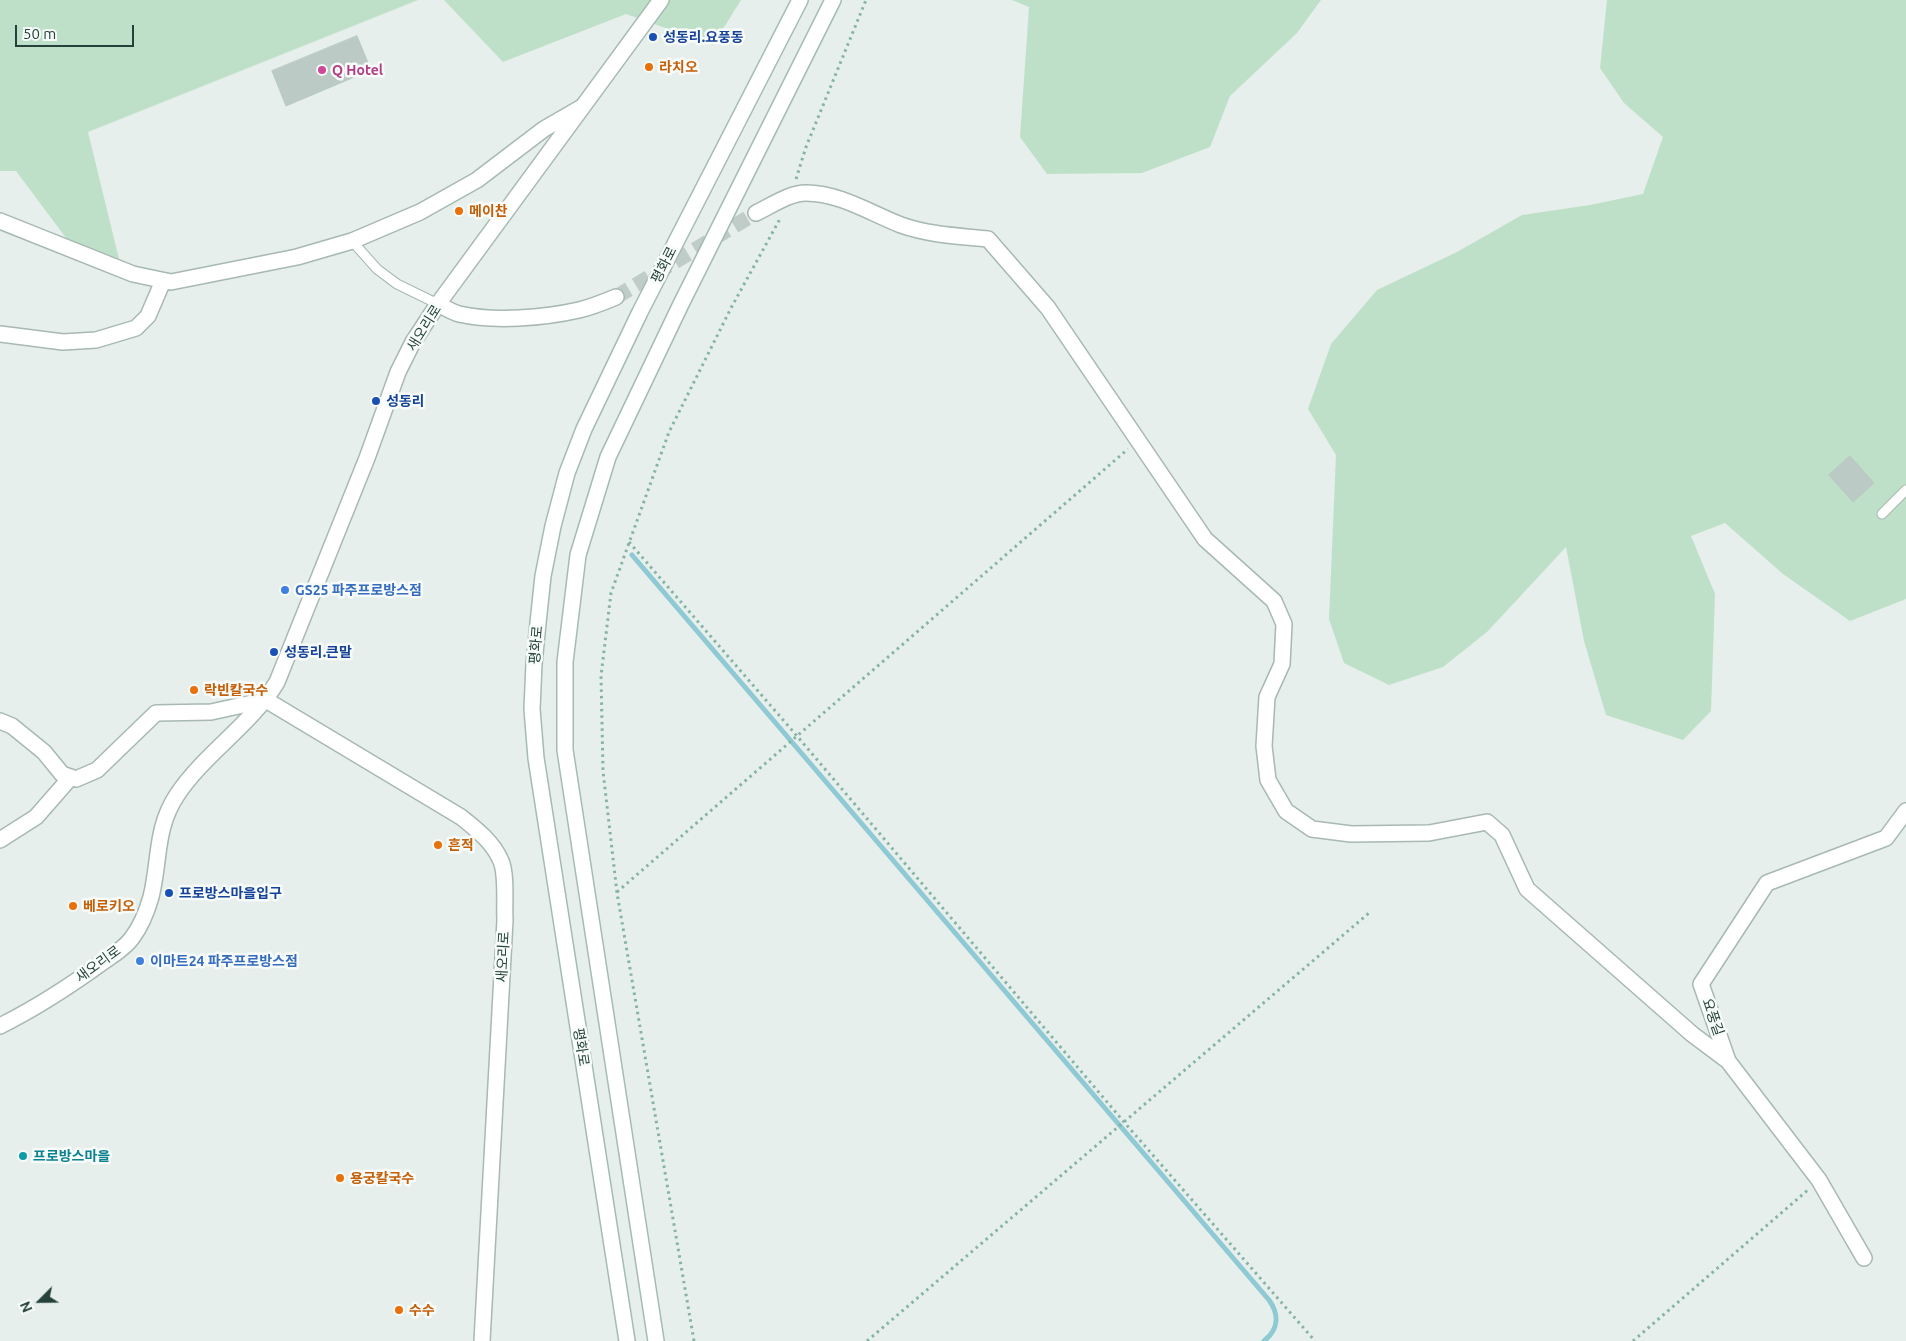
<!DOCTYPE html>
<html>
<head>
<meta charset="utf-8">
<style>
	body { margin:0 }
	#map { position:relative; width:1906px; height:1341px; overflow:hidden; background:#e6efeb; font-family:Ubuntu,sans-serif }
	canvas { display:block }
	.north { position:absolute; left:15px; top:1276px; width:50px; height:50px; -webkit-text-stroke:4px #f7fbf9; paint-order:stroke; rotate:247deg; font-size:14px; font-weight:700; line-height:20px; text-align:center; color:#24423a }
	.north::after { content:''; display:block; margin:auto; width:18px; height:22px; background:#24423a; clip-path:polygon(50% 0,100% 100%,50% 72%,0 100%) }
	.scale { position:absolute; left:15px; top:25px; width:119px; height:22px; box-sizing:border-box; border:2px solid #24423a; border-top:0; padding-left:6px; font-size:15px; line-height:18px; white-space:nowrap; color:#24423a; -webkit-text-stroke:4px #f7fbf9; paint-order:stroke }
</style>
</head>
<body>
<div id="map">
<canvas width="1906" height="1341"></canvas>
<div class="north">N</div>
<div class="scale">50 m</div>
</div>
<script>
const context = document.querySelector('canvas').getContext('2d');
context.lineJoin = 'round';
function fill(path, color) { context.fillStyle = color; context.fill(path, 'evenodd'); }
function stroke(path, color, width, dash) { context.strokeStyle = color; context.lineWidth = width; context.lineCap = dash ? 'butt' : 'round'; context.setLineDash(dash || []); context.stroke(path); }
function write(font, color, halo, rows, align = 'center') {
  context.font = font + ' Ubuntu,"Noto Sans KR",sans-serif'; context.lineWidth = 5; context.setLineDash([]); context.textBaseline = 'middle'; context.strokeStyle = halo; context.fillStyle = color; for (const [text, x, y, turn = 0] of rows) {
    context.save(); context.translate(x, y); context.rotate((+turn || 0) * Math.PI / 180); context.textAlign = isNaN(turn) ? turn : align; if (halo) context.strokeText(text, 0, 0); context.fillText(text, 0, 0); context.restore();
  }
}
fill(new Path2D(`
	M0 0H418L88 132 119 259 84 262 16 171H0Z
	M444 0H741L713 45 626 14 503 62Z
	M1012 0H1321L1297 33 1230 96 1210 147 1142 173 1047 174 1020 137 1029 7Z
	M1607 0H1906V599L1850 621 1783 574 1725 523 1691 536 1715 594 1711 711 1683 740 1606 715 1584 641 1566 547 1487 632 1443 667 1389 685 1344 663 1329 619 1336 455 1308 409 1331 344 1377 290 1457 252 1522 215 1590 205 1643 194 1663 137 1624 103 1600 68Z`), '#bfe0c8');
stroke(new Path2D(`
	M632 555 1269 1300C1279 1314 1279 1329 1264 1341`), '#8ec9d4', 5);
const building = new Path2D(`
	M357 36 371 70 286 106 272 71Z
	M1850 456 1874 483 1853 502 1829 475Z`);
fill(building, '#bbcac4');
stroke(building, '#b8c9c2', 1);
stroke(new Path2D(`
	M616 297 756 213`), '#bfccc8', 15, [15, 8]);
const service = new Path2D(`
	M352 241 377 269 397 284 438 304
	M1882 514 1906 490`);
const minor = new Path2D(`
	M756 213C771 206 789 193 806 193 840 193 870 213 901 225 929 235 959 236 988 239L1048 308 1205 539 1274 601 1284 624 1282 664 1267 697 1264 746 1268 780 1286 811 1312 829 1351 834 1429 833 1487 822 1502 835 1527 889 1692 1034 1728 1061
	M0 221 133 274 171 282 297 257 352 241 420 212 477 180 544 129 582 107
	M438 304C445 308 452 312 459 314 494 322 544 318 579 310 592 307 604 302 616 297
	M0 334 63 342 96 340 136 328 148 316 163 281
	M0 721 12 726 44 752 62 774 76 779 97 770 156 713 211 712 266 700 461 817C476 829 493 842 501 861 507 875 504 904 505 920L482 1341
	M0 840 36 817 71 777
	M1864 1258 1819 1180 1728 1061 1701 984 1767 883 1886 838 1906 811`);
const tertiary = new Path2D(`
	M0 1026C36 1008 70 986 103 962 113 955 125 948 132 938 141 926 147 911 151 897 160 861 155 828 177 795 205 753 251 725 277 682L367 458 398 372 413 342 438 304 661 0`);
const secondary = new Path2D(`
	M627 1341 536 758 532 709 534 664 538 623 543 576 553 526 567 473 584 429 640 312 800 0
	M656 1341 565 750V662L578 555 608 457 681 304 833 0`);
stroke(service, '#a8b8b2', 11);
stroke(minor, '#a8b8b2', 18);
stroke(tertiary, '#a8b8b2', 18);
stroke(secondary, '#a4bbb3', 18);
stroke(new Path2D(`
	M796 179 806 147 866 0
	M629 542 797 736 1124 1122 1315 1341
	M617 892 1128 449
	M694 1341 617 893 603 771 601 676 611 593 669 432 731 308 781 217
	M867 1341 1369 913
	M1633 1341 1809 1189`), '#86b3a5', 3, [2.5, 4]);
stroke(service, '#fff', 9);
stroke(minor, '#fff', 15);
stroke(tertiary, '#fff', 15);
stroke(secondary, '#fff', 15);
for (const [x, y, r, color] of [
	[653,37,5,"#1a4fb4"],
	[649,67,5,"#e8710a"],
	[322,70,5,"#d1479c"],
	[459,211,5,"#e8710a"],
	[376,401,5,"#1a4fb4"],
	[285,590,5,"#3f7fe0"],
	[274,652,5,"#1a4fb4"],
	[194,690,5,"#e8710a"],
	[438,845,5,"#e8710a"],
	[169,893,5,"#1a4fb4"],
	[73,906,5,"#e8710a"],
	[140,961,5,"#3f7fe0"],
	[23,1156,5,"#0f9aa8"],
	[340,1178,5,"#e8710a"],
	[399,1310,5,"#e8710a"]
]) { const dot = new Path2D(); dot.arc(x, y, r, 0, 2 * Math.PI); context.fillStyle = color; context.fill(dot); stroke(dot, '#f7fbf9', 2); }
write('bold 14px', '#164399', '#f7fbf9', [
	["성동리.요풍동",663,37],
	["성동리",386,401],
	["성동리.큰말",284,652],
	["프로방스마을입구",179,893]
], 'left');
write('bold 14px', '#c56008', '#f7fbf9', [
	["라치오",659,67],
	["메이찬",469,211],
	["락빈칼국수",204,690],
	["흔적",448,845],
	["베로키오",83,906],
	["용궁칼국수",350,1178],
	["수수",409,1310]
], 'left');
write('bold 14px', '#b23c85', '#f7fbf9', [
	["Q Hotel",332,70]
], 'left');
write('14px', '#24423a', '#f7fbf9', [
	["평화로",664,265,-63],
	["새오리로",424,328,-58],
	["평화로",536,645,-85],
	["새오리로",503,957,-87],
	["새오리로",98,964,-36],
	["요풍길",1713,1017,71],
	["평화로",581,1047,81]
]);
write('bold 14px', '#366cbe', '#f7fbf9', [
	["GS25 파주프로방스점",295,590],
	["이마트24 파주프로방스점",150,961]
], 'left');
write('bold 14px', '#0d838f', '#f7fbf9', [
	["프로방스마을",33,1156]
], 'left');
</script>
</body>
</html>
